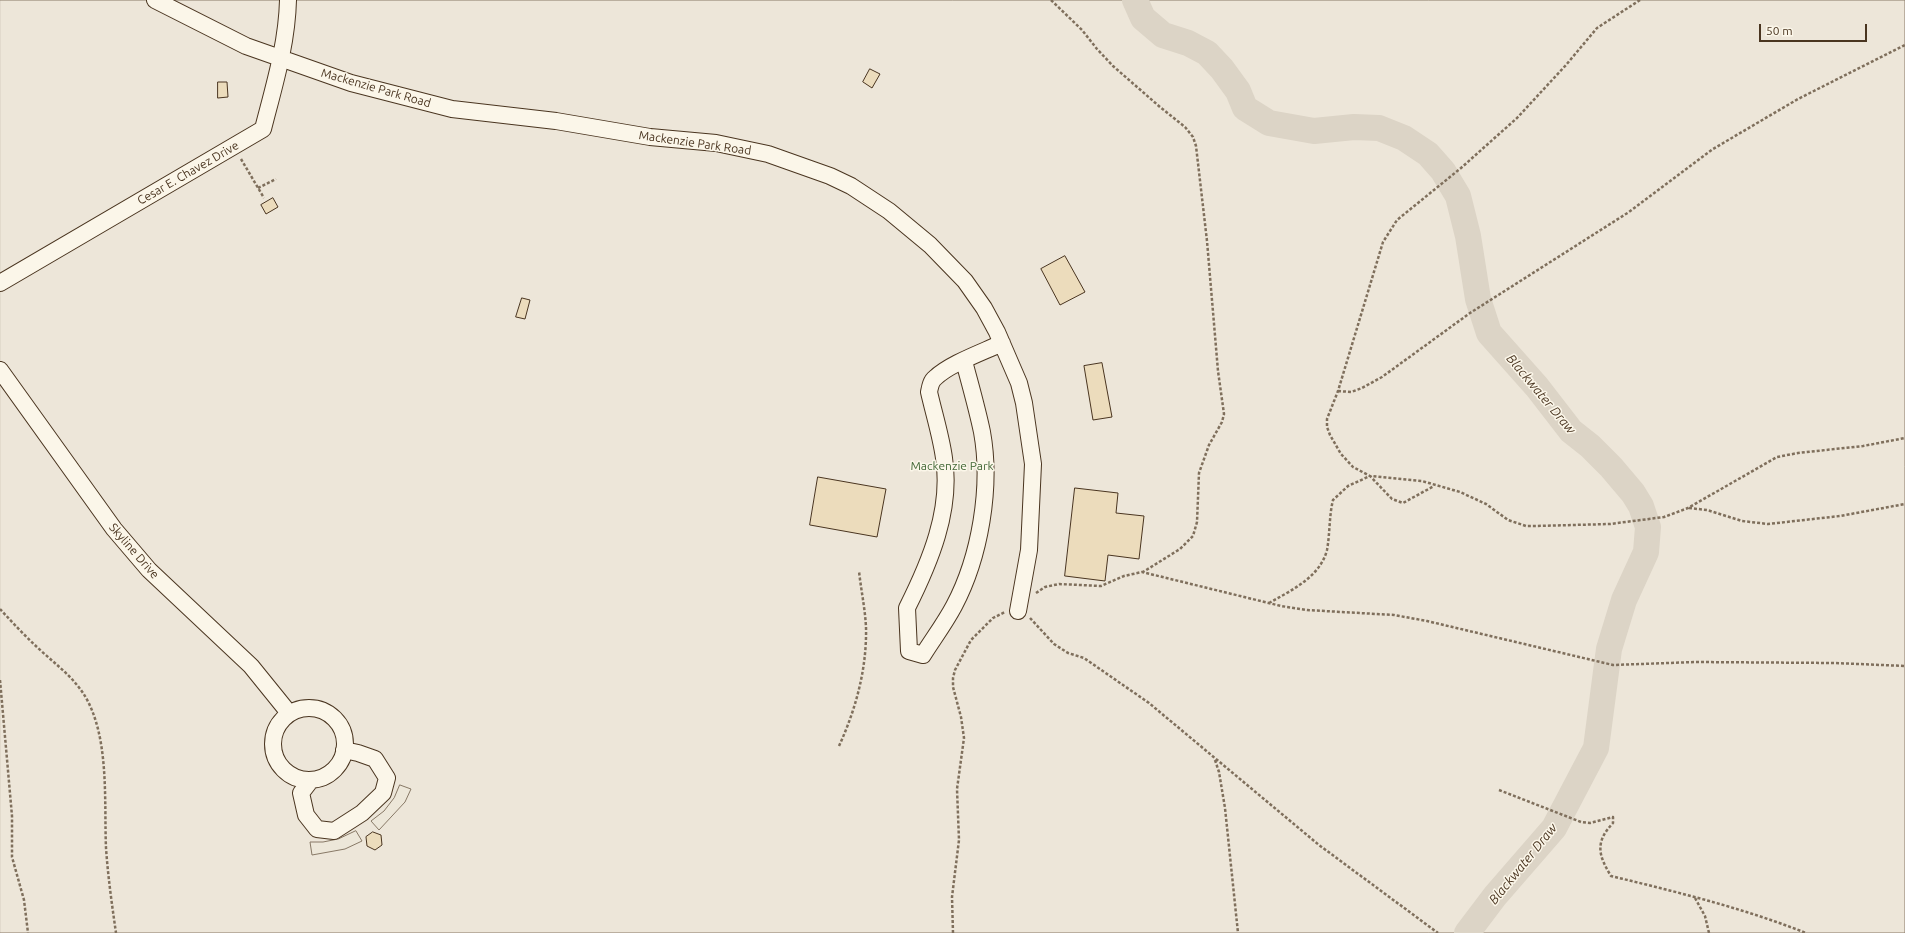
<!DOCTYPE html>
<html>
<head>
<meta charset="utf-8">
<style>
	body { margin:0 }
	#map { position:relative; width:1905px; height:933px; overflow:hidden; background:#fbf6e9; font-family:Ubuntu,sans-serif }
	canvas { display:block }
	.scale { position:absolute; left:1759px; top:24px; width:108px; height:18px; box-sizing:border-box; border:2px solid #4a3520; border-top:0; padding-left:5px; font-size:12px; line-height:14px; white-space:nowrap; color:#4a3520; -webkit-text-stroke:3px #fbf6e9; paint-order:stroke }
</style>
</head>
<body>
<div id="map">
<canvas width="1905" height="933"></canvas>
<div class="scale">50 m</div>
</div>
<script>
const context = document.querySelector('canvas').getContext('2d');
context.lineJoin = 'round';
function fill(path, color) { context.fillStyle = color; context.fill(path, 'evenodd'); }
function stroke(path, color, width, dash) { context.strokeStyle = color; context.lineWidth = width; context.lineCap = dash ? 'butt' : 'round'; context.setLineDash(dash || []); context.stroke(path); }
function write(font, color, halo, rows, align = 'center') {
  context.font = font + ' Ubuntu,sans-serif'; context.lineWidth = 3; context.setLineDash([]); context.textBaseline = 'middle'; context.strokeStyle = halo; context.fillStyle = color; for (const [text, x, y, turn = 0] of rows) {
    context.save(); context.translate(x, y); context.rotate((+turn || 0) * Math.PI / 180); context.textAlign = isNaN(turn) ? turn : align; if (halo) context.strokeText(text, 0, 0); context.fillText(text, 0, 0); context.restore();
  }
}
const green = new Path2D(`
	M0 0H1905V933H0Z`);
fill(green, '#ede6d9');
stroke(green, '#887966', 1);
const parking = new Path2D(`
	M400 785 411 789 405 802 379 830 371 821 384 811 394 798Z
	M356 831 362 841 345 849 312 855 310 842H323L338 839Z`);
fill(parking, '#ede7d9');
stroke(parking, '#887966', 1);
stroke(new Path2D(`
	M1135 0 1143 18 1163 35 1188 43 1207 53 1222 69 1238 91 1245 108 1269 123 1314 131 1354 127 1379 128 1404 138 1428 154 1443 171 1458 196 1468 236 1478 299 1489 333 1537 387 1571 431 1590 446 1611 467 1633 493 1641 506 1648 527 1646 552 1624 600 1609 649 1596 748 1554 828 1495 896 1467 933`), '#dcd4c6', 26);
const building = new Path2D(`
	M870 69 880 74 872 88 863 82Z
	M218 82H227L228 97 218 98Z
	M273 198 278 207 266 214 261 205Z
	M1065 256 1085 292 1060 305 1041 269Z
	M522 298 530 300 525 319 516 317Z
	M1102 363 1112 417 1093 420 1084 366Z
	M818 477 886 489 877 537 810 525Z
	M1075 488 1118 493 1116 513 1144 516 1139 559 1108 555 1105 581 1065 576Z
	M373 832 381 835 382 845 375 850 367 846 366 837Z`);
fill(building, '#ecdcbc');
stroke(building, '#4a3520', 1);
const minor = new Path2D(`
	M155 0 246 46 351 83 452 109 556 121 650 137 716 143 768 154 830 176 851 186 889 211 930 245 965 281 984 308 997 332 1019 383 1024 403 1033 464 1029 550 1018 611
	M0 283 263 129C274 86 287 44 288 0
	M964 361C970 384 977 408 982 432 992 487 980 557 954 606 945 623 933 639 923 655L909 651 907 608C930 562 952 510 944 458 941 436 934 414 929 392 930 387 931 381 935 378 949 364 983 352 1002 343
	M0 370 114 529 149 570 251 666 289 713
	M273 744a36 36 0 1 1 72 0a36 36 0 1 1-72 0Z
	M311 780 301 793 306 815 317 829 334 831 362 813 383 793 387 778 375 759 358 753 344 750`);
stroke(minor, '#4a3520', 18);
stroke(new Path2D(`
	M1051 0 1082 30 1097 49 1113 66 1160 107 1185 127 1193 137 1196 146 1207 241 1218 371 1224 414 1222 422 1209 445 1199 473 1197 522 1193 536 1180 549 1143 572
	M1640 0 1597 28 1566 65 1517 118 1461 168 1397 220 1383 242 1338 391 1327 419V427L1330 435 1341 454 1353 467 1370 476 1422 481 1460 492 1486 504 1508 520 1526 526H1536L1610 524 1664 517 1688 508 1777 457 1798 453 1863 446 1905 438
	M241 159 264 198
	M258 188 276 179
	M1338 391 1351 392 1362 388 1382 377 1470 313 1629 212 1713 149 1798 99 1905 45
	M1689 508 1707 510 1742 521 1768 524 1840 516 1905 504
	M1036 593 1045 587 1059 584 1101 586 1124 576 1142 572 1281 606 1307 610 1394 615 1427 621 1613 665 1696 662 1835 663 1905 666
	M1269 603C1292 590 1320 577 1327 550 1330 534 1329 516 1333 500L1348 486 1370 476 1392 499 1403 503 1434 486
	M0 609C12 622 25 636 38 648 54 663 71 675 83 693 110 734 104 801 106 848 108 877 112 905 116 933
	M1030 618 1054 644 1068 653 1084 658 1149 703 1319 845 1438 933
	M0 680 12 816V857L24 900 28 933
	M839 746C856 709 867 668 866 627 865 608 861 590 859 571
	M1215 760 1219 772 1225 808 1238 933
	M1499 790 1581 822 1590 823 1613 817V823C1595 842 1598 855 1611 876 1677 892 1743 908 1806 933
	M1695 898 1705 916 1709 933
	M953 933 952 897 959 840 957 789 964 738 961 717 953 687V678L955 670 971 640 993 618 1005 612`), '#7f6f5c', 2.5, [3, 2]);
stroke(minor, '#fbf6e9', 16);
write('12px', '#4a3520', '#fbf6e9', [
	["Mackenzie Park Road",376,88,16],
	["Mackenzie Park Road",695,143,8],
	["Cesar E. Chavez Drive",188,173,-30],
	["Skyline Drive",134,551,49]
]);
write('12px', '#436837', '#fbf6e9', [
	["Mackenzie Park",952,466]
]);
write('italic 13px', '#4a3520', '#fbf6e9', [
	["Blackwater Draw",1541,394,50],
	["Blackwater Draw",1523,864,-51]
]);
</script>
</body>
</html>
